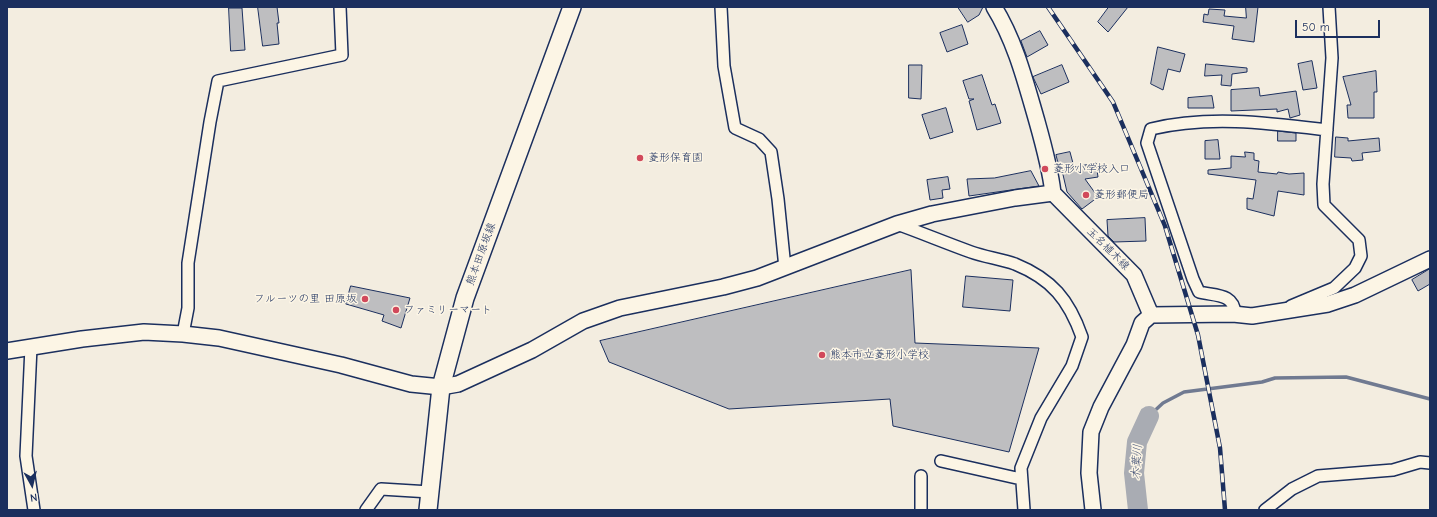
<!DOCTYPE html>
<html>
<head>
<meta charset="utf-8">
<style>
	body { margin:0 }
	#map { position:relative; width:1437px; height:517px; overflow:hidden; background:#f3ede0; font-family:"Comic Neue",sans-serif }
	canvas { display:block }
	.frame { position:absolute; inset:0; border:8px solid #1b2f5e; pointer-events:none }
	.north { position:absolute; left:12px; top:465px; width:40px; height:40px; -webkit-text-stroke:3px #fcf5e5; paint-order:stroke; rotate:172deg; font-size:11px; font-weight:700; line-height:16px; text-align:center; color:#1b2f5e }
	.north::after { content:''; display:block; margin:auto; width:14px; height:18px; background:#1b2f5e; clip-path:polygon(50% 0,100% 100%,50% 72%,0 100%) }
	.scale { position:absolute; left:1295px; top:20px; width:85px; height:18px; box-sizing:border-box; border:2px solid #1b2f5e; border-top:0; padding-left:5px; font-size:12px; line-height:14px; white-space:nowrap; color:#1b2f5e; -webkit-text-stroke:3px #fcf5e5; paint-order:stroke }
</style>
</head>
<body>
<div id="map">
<canvas width="1437" height="517"></canvas>
<div class="frame"></div>
<div class="north">N</div>
<div class="scale">50 m</div>
</div>
<script>
const context = document.querySelector('canvas').getContext('2d');
context.lineJoin = 'round';
function stroke(path, color, width, dash) { context.strokeStyle = color; context.lineWidth = width; context.lineCap = dash ? 'butt' : 'round'; context.setLineDash(dash || []); context.stroke(path); }
function fill(path, color) { context.fillStyle = color; context.fill(path, 'evenodd'); }
function write(font, color, halo, rows, align = 'center') {
  context.font = font + ' "Comic Neue","Klee One",sans-serif'; context.lineWidth = 3; context.setLineDash([]); context.textBaseline = 'middle'; context.strokeStyle = halo; context.fillStyle = color; for (const [text, x, y, turn = 0] of rows) {
    context.save(); context.translate(x, y); context.rotate((+turn || 0) * Math.PI / 180); context.textAlign = isNaN(turn) ? turn : align; if (halo) context.strokeText(text, 0, 0); context.fillText(text, 0, 0); context.restore();
  }
}
stroke(new Path2D(`
	M1149 416 1163 403 1184 392 1262 382 1275 378 1346 377 1430 399`), '#707a91', 3.5);
stroke(new Path2D(`
	M1138 510 1134 473 1137 442 1149 416`), '#a9acb3', 20);
const building = new Path2D(`
	M258 7H277L279 23H277L279 44 263 46Z
	M958 7H983L979 15 968 22Z
	M1109 7H1128L1108 32 1098 22Z
	M1246 7H1258L1254 42 1232 39 1234 26 1203 22 1204 14 1208 15 1209 9 1225 10 1224 16 1246 18Z
	M229 8H242L245 50 231 51Z
	M962 25 968 44 947 52 940 33Z
	M1040 31 1048 45 1027 57 1021 41Z
	M1158 47 1185 54 1180 72 1168 69 1163 90 1151 84Z
	M1312 61 1317 88 1303 90 1298 64Z
	M1206 64 1247 68V72L1232 74 1231 86 1221 85 1222 75 1205 76Z
	M909 65H922L921 99 909 98Z
	M1062 65 1069 82 1041 94 1033 77Z
	M1376 71 1377 92H1374V118H1348L1347 105H1351L1343 77Z
	M982 75 992 105 995 104 1001 123 977 130 969 101 974 99H969L963 81Z
	M1259 88 1260 96 1296 91 1300 115 1290 118 1288 109 1277 112V109L1231 111V90Z
	M1212 96 1214 108H1188V98Z
	M946 108 953 132 930 139 922 115Z
	M1278 131 1296 133V141H1278Z
	M1336 137 1348 138V141L1379 138 1380 151 1362 153 1363 160 1352 161 1351 158 1335 157Z
	M1218 140 1220 159H1205V141Z
	M1070 152 1074 167 1096 163 1098 177 1085 179 1098 197 1082 209 1067 192 1061 166 1059 167 1056 155Z
	M1245 152 1254 153V160L1259 161 1258 172 1277 174 1278 172 1289 174 1304 173V195L1278 191 1274 216 1247 209V198L1253 199 1256 180 1208 174V170L1231 168V156L1245 157Z
	M1031 171 1039 186 969 196 967 179 994 178Z
	M948 177 950 189 942 190 943 198 930 200 927 180Z
	M1145 218 1146 241 1114 242 1108 236 1107 220Z
	M1430 269V284L1418 291 1412 280Z
	M911 270 915 343 1039 348 1009 452 893 426 890 399 729 409 609 362 600 341Z
	M966 276 1013 280 1010 311 963 307Z
	M351 286 410 298 401 328 382 321 384 315 346 304Z`);
fill(building, '#bebec0');
stroke(building, '#1b2f5e', 1);
const street = new Path2D(`
	M721 7 724 66 735 128 759 139 771 152 778 199 785 268
	M897 224C922 233 946 243 971 252 985 257 1001 259 1015 264 1052 279 1069 300 1082 337L1072 366 1041 418 1021 468 1024 510
	M1291 306 1334 288 1355 268 1361 256 1359 240 1324 205 1323 184 1332 58 1329 7
	M1235 314C1234 293 1215 296 1199 292L1193 279 1147 143 1151 129C1209 115 1269 123 1327 130
	M183 334 188 308V263L210 122 218 81 342 55 340 7
	M31 347 26 456 34 510
	M941 461 1021 479
	M921 476V510
	M366 510 381 489 430 492
	M1265 510 1292 489 1318 476 1393 470 1420 462 1430 463`);
const secondary = new Path2D(`
	M994 7C1015 41 1025 80 1036 118 1043 143 1050 167 1053 193L1134 275 1151 315
	M1151 315 1233 314 1252 316 1328 304 1355 295 1430 259
	M7 351 82 339 144 332 183 334 219 338 341 365 411 384 441 387 458 384 532 350 583 321 620 308 723 287 757 278 897 224 932 214 1015 198 1053 193
	M1093 510 1089 473 1091 432 1101 407 1134 345 1142 323 1151 315`);
const primary = new Path2D(`
	M428 510 441 387 465 298 572 7`);
stroke(street, '#1b2f5e', 14);
stroke(secondary, '#1b2f5e', 18);
stroke(primary, '#1b2f5e', 20);
stroke(street, '#fcf5e5', 11);
stroke(secondary, '#fcf5e5', 15);
stroke(primary, '#fcf5e5', 17);
const rail = new Path2D(`
	M1048 7 1113 102 1165 226 1198 335 1220 448 1225 510`);
stroke(rail, '#1b2f5e', 4.5);
stroke(rail, '#fcf5e5', 3, [9]);
for (const [x, y, r, color] of [
	[640,158,4,"#d1495b"],
	[1045,169,4,"#d1495b"],
	[1086,195,4,"#d1495b"],
	[365,299,4,"#d1495b"],
	[396,310,4,"#d1495b"],
	[822,355,4,"#d1495b"]
]) { const dot = new Path2D(); dot.arc(x, y, r, 0, 2 * Math.PI); context.fillStyle = color; context.fill(dot); stroke(dot, '#fcf5e5', 1.5); }
write('11px', '#1b2f5e', '#fcf5e5', [
	["菱形保育園",648,158],
	["菱形小学校入口",1053,169],
	["菱形郵便局",1094,195],
	["フルーツの里 田原坂",357,299,"right"],
	["ファミリーマート",404,310],
	["熊本市立菱形小学校",830,355]
], 'left');
write('11px', '#1b2f5e', '#fcf5e5', [
	["玉名植木線",1108,249,45],
	["熊本田原坂線",481,254,-70]
]);
write('italic 12px', '#465478', '#fcf5e5', [
	["木葉川",1137,462,-86]
]);
</script>
</body>
</html>
